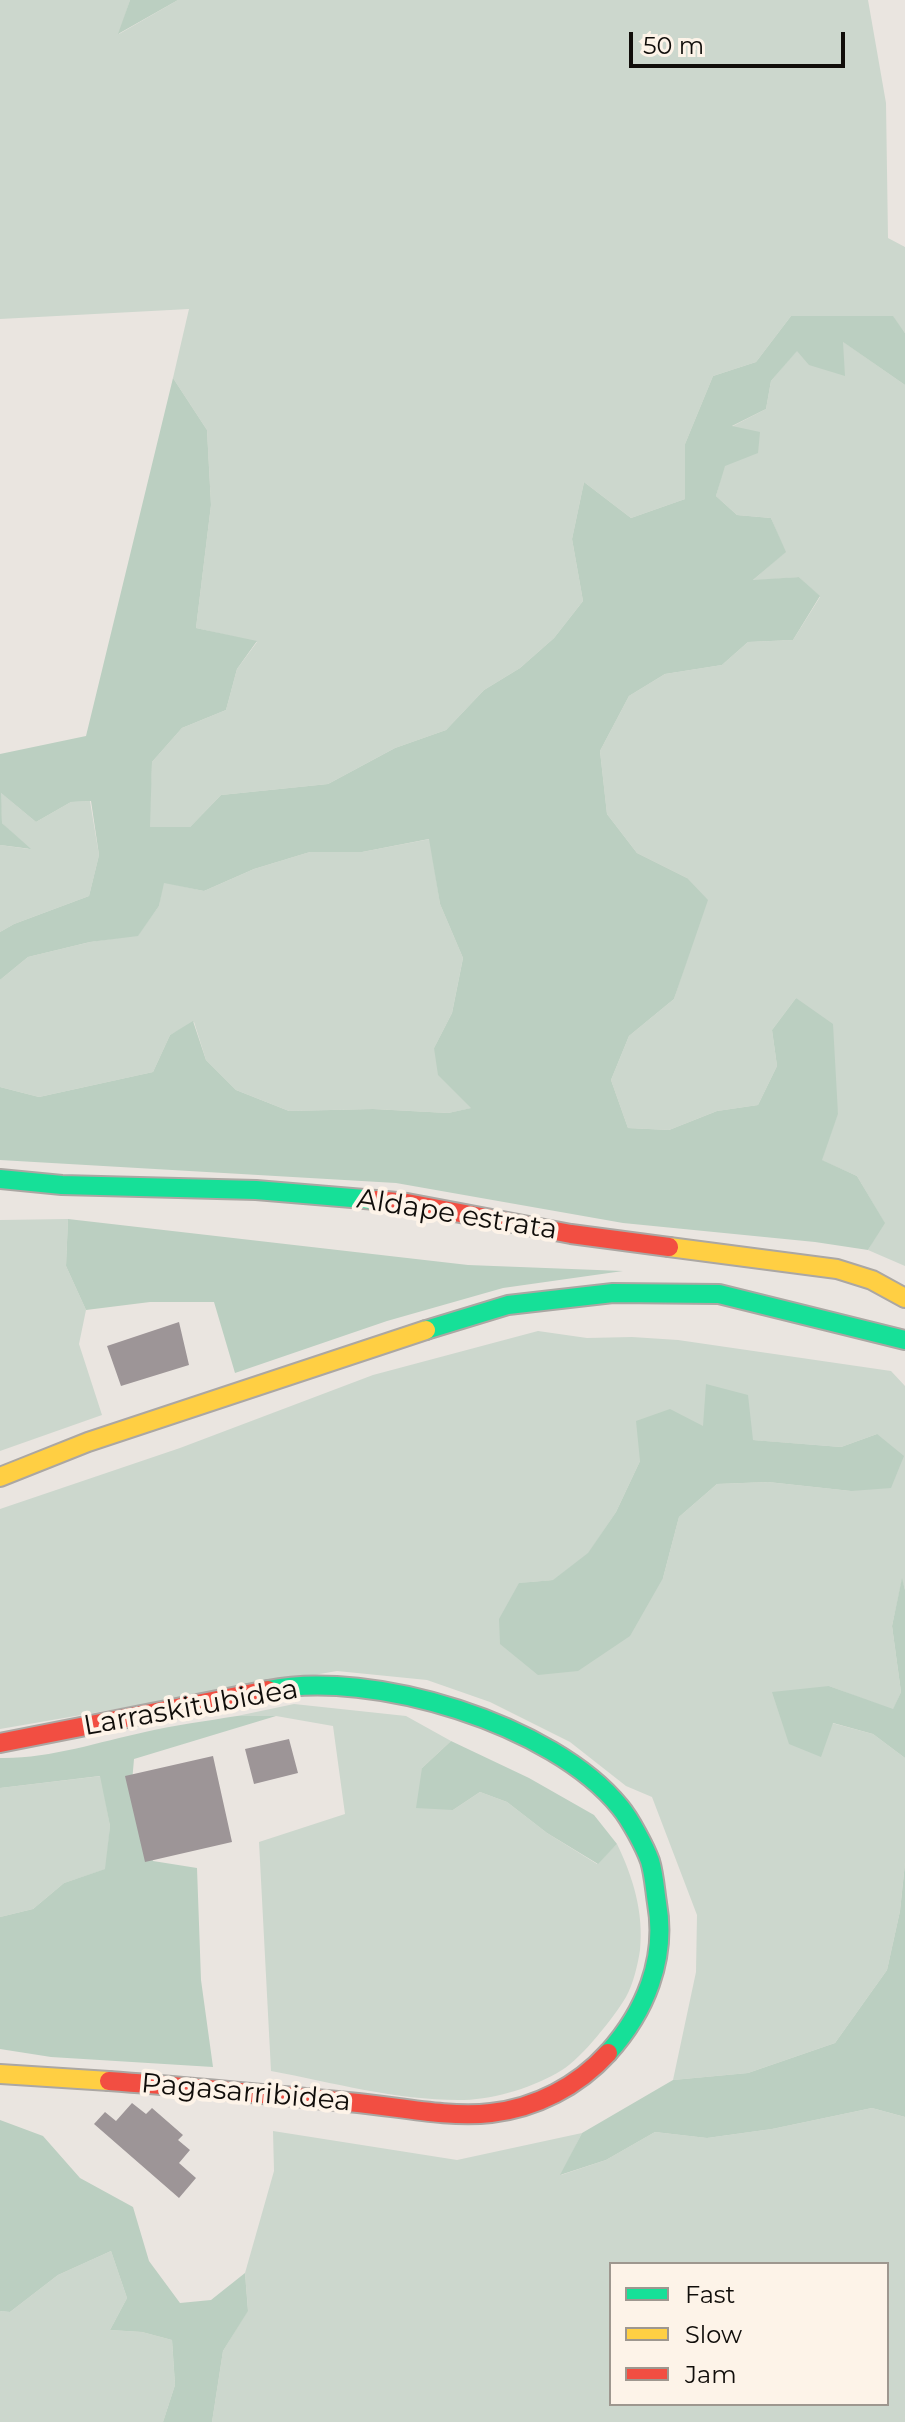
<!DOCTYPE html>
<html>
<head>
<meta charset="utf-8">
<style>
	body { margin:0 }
	#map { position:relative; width:905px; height:2422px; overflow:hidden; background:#eae5e0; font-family:Montserrat,sans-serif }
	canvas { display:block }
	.legend { position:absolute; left:609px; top:2262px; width:280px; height:144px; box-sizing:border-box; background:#fdf3e8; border:2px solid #9e978f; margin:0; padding:10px 14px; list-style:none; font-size:24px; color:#100d0a }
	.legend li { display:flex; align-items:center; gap:16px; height:40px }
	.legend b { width:40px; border:2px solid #9e978f }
	.scale { position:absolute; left:629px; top:32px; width:216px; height:36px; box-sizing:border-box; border:4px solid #100d0a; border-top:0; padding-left:10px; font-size:24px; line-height:28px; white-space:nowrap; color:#100d0a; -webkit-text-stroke:6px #fdf3e8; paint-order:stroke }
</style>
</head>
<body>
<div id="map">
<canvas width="905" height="2422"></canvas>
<ul class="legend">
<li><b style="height:10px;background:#16e098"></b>Fast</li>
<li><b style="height:10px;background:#ffcf43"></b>Slow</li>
<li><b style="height:10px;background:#f24e42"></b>Jam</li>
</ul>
<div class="scale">50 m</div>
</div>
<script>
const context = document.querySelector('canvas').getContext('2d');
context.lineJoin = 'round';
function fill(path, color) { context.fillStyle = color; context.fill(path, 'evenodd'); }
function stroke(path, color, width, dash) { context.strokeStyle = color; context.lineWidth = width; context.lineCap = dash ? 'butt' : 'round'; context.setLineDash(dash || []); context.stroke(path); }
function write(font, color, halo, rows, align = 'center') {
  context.font = font + ' Montserrat,sans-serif'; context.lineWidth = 8; context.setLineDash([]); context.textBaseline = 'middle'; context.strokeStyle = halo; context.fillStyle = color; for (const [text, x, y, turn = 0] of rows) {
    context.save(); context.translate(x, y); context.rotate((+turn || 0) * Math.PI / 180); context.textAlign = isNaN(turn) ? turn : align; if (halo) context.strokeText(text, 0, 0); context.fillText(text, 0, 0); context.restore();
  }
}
fill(new Path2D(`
	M0 0H130L119 34 178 0H868L886 103 888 238 905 247V333L892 316H791L756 362 713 376 685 444V499L631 518 584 482 572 539 583 601 554 638 520 668 484 690 446 730 395 748 328 784 221 795 190 827H149L152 762 182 728 226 710 237 669 257 642 196 628 211 505 207 430 173 378 189 309 0 319Z
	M842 341 905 385V1266L868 1250 884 1222 857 1176 821 1160 838 1113 796 998 772 1030 777 1066 758 1105 717 1111 669 1130 628 1128 611 1080 629 1036 674 999 689 953 687 878 637 853 607 814 600 751 629 696 665 674 722 665 748 642 793 640 820 597 799 577 752 581 785 552 771 518 737 515 716 496 724 466 731 427 766 409 771 381 797 350Z
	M0 792 36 822 71 802 90 801 99 855 89 896 14 924 0 932V845L29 849 2 823Z
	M430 839 440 904 463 958 452 1013 434 1048 472 1108 448 1113 373 1109 289 1111 236 1090 206 1060 194 1022 170 1035 153 1072 39 1097 0 1087V980L28 957 90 942 138 935 159 906 163 882 204 891 254 869 310 852H362Z
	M68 1219 66 1266 86 1310 79 1344 102 1415 0 1451V1220Z
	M538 1331 587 1338 632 1337 678 1340 891 1371 905 1386V1590L902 1580 892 1626 901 1692 893 1710 829 1686 832 1723 873 1734 905 1758V1863L900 1911 887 1970 835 2043 748 2073 673 2080 696 1972 697 1915 652 1797 626 1786 570 1742 490 1702 427 1680 337 1671 0 1729V1509L180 1448 373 1375ZM703 1426 752 1440 841 1447 877 1434 851 1491 768 1482 717 1484 679 1517 663 1578 519 1583 554 1580 588 1554 616 1512 640 1461Z
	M294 1704 406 1716 451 1741 422 1768 453 1810 480 1792 507 1802 547 1833 597 1864 617 1844C633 1877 644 1913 640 1950 638 1964 633 1985 626 1997 614 2017 582 2058 562 2070 534 2087 497 2099 464 2100 399 2101 335 2083 271 2071L259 1842 345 1814 333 1726 276 1716H237Z
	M101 1776 110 1826 106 1869 64 1883 33 1909 0 1917V1788Z
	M872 2108 905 2117V2422H212L223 2351 248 2310 245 2273 274 2171 273 2131 457 2160 582 2133 561 2175 606 2160 655 2132 707 2138 772 2129ZM611 2264H887V2404H611Z
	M111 2251 127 2298 110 2330 142 2332 172 2340 175 2385 163 2422H0V2311L10 2312 58 2275Z`), '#ccd7cd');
fill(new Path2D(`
	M130 0H178L118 34Z
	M791 316H893L905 333V385L843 342 845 376 809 365 797 351 771 381 766 409 732 426 760 432 758 453 725 466 716 496 737 515 771 518 786 552 753 580 799 577 820 596 793 640 748 642 722 665 665 674 629 696 600 751 607 814 637 853 687 878 708 900 674 999 629 1036 611 1080 628 1128 669 1130 717 1111 758 1105 777 1066 772 1030 796 998 833 1024 838 1114 822 1160 857 1176 885 1223 868 1250 815 1242 623 1223 396 1183 0 1160V1087L39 1097 153 1072 170 1035 193 1021 206 1060 236 1090 289 1111 373 1109 448 1113 471 1108 438 1075 434 1048 452 1013 463 958 440 904 429 839 362 852H310L254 869 204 891 164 883 159 906 138 936 90 942 28 957 0 980V932L14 924 89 896 99 855 91 801 71 802 36 822 1 793 2 823 31 849 0 845V754L86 736 173 378 207 430 211 505 196 628 257 641 237 669 226 710 182 728 152 762 150 827H190L221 795 328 784 395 748 446 730 484 690 520 668 554 638 583 601 572 539 584 482 631 518 685 499V444L713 376 756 362Z
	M68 1219 468 1265 623 1271 503 1288 387 1321 235 1373 214 1302H150L86 1310 66 1266Z
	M706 1384 748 1395 753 1440 841 1447 877 1434 904 1456 891 1488 851 1491 768 1482 717 1484 679 1517 663 1578 630 1636 578 1671 538 1675 500 1644 499 1619 519 1583 553 1580 588 1553 616 1512 640 1461 636 1421 670 1409 703 1426Z
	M902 1578 905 1590V1758L873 1734 833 1723 821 1757 789 1744 772 1692 829 1686 893 1709 901 1692 892 1626Z
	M237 1716H276L134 1759 131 1794 153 1861 197 1868 201 1980 213 2067 51 2057 0 2049V1917L33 1909 64 1883 105 1869 110 1826 100 1776 0 1788V1758C49 1759 98 1742 145 1732 175 1725 206 1721 237 1716Z
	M451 1741 529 1778 594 1815 617 1844 598 1864 547 1833 507 1802 480 1792 453 1810 416 1808 422 1768Z
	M905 1863V2117L872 2108 772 2129 707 2138 655 2132 606 2160 560 2175 582 2133 673 2080 748 2073 835 2043 887 1970 900 1911Z
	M0 2120 43 2136 80 2178 133 2207 149 2261 180 2303 211 2300 245 2273 248 2311 223 2351 212 2422H163L175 2385 172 2340 142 2332 110 2330 127 2298 111 2251 58 2275 10 2312 0 2311Z`), '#bbcfc1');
fill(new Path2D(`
	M179 1322 189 1365 121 1386 107 1346Z
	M289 1739 298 1773 254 1784 245 1749Z
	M213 1756 232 1842 145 1862 125 1776Z
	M132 2103 146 2114 152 2108 183 2135 178 2140 190 2150 179 2163 196 2178 179 2198 94 2124 105 2112 116 2121Z`), '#9d9597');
const fast = new Path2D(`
	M0 1179 62 1185 256 1190 376 1200
	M426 1330 508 1305 613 1293 719 1294 905 1340
	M268 1690C372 1669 553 1724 620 1807 630 1819 645 1847 650 1861 654 1874 655 1890 657 1903 667 1959 645 2012 608 2053`);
const slow = new Path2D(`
	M669 1247 837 1269 872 1280 905 1298
	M0 1477 88 1442 426 1330
	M0 2074 109 2081`);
const jam = new Path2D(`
	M376 1200 407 1203 571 1234 669 1247
	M0 1743 268 1690
	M109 2081C192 2087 275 2095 358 2103 399 2107 450 2118 491 2113 536 2108 578 2086 608 2053`);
stroke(fast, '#aba7a3', 22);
stroke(slow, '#aba7a3', 22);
stroke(jam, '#aba7a3', 22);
stroke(fast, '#16e098', 18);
stroke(slow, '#ffcf43', 18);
stroke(jam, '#f24e42', 18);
write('28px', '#100d0a', '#fdf3e8', [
	["Aldape estrata",457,1215,9],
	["Larraskitubidea",191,1708,-10],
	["Pagasarribidea",246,2093,5]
]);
</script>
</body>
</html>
